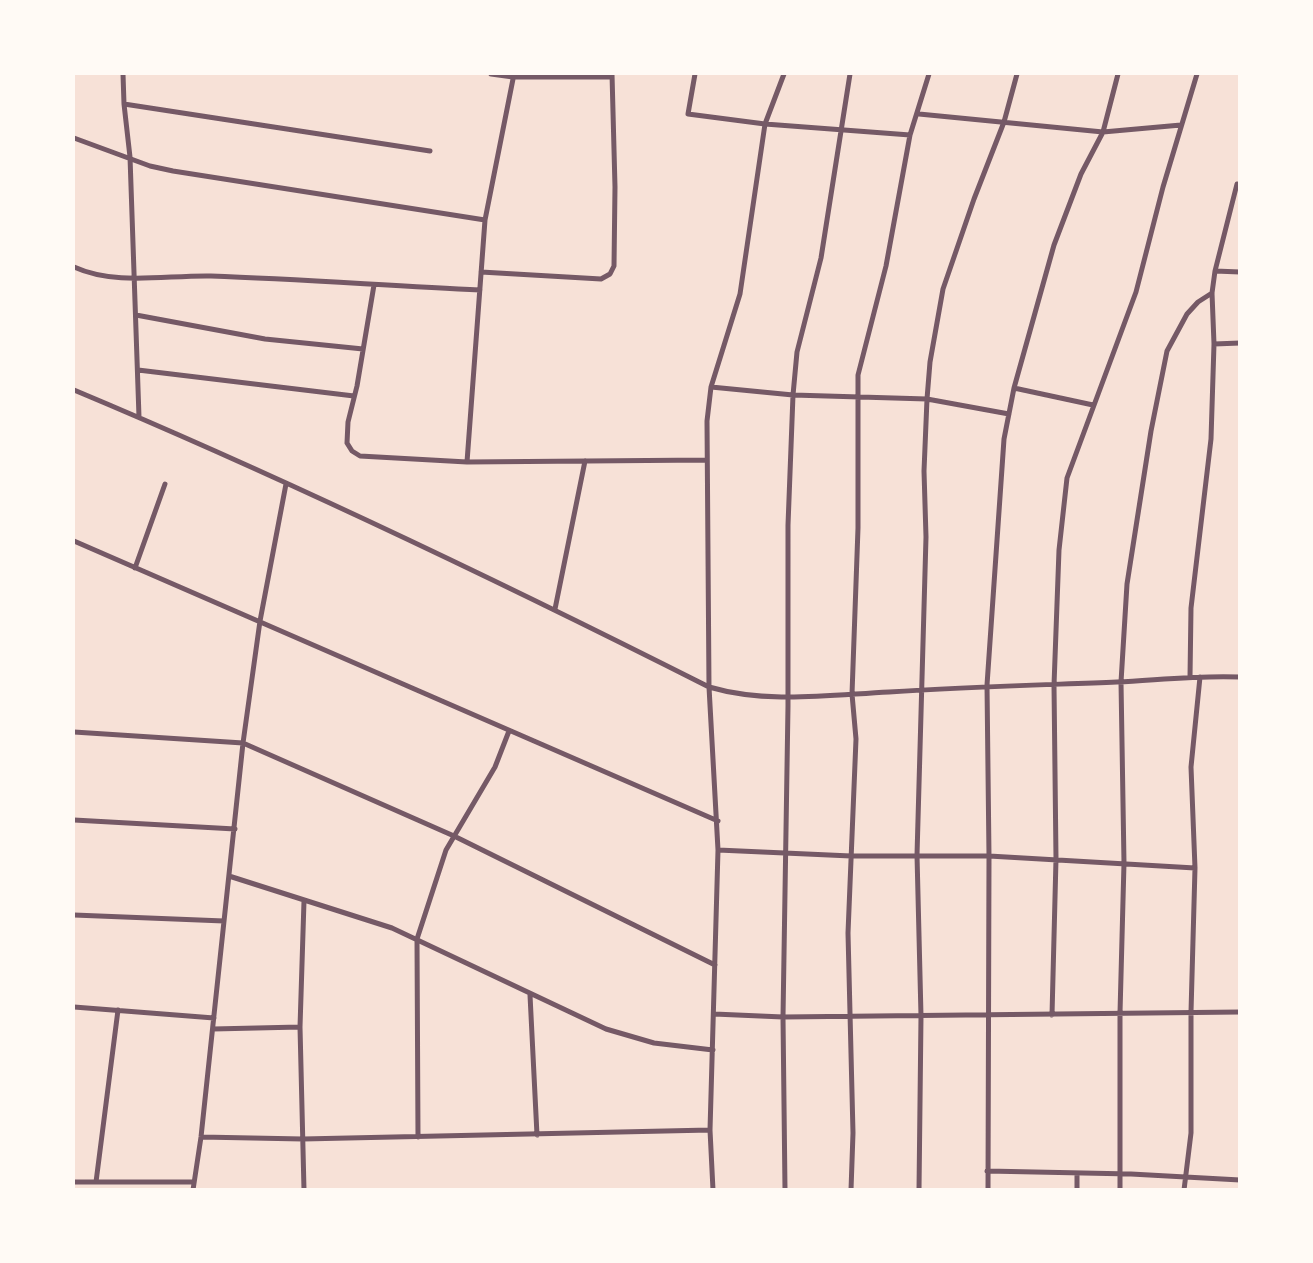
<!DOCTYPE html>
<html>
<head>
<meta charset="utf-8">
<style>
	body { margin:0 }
	#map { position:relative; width:1313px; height:1263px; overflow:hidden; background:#f7e1d7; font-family:"Noto Serif",serif }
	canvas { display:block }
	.frame { position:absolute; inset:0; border:75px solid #fffaf5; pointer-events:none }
</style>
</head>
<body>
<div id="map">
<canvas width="1313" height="1263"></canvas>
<div class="frame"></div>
</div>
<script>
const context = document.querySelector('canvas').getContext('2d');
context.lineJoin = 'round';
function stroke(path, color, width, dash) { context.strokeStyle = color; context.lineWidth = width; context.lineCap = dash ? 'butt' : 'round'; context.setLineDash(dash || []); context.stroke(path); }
stroke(new Path2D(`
	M123 74 124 104 130 157 139 417
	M491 74 513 77H611
	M695 74 688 114 765 124 910 135
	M124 104 430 151
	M919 114 1103 132 1181 125
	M74 138 150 166 173 171 485 220
	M74 267C116 286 165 275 211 276 301 279 390 286 480 290
	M1215 271 1237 184
	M481 272 601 279 610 274 614 266 615 187 612 74
	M374 285 357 386 348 422 347 443 352 451 360 456 467 462 707 460
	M136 315 265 339 363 349
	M1214 344 1240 343
	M138 370 354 396
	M711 387 793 395 927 399 1009 414
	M1014 388 1093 405
	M74 390C289 480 501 582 709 687 767 704 829 695 889 692 965 687 1041 685 1117 682 1158 680 1199 675 1240 677
	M467 462 485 220 514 74
	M74 541 718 821
	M135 568 165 484
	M555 609 585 461
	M1190 677 1191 608 1211 439 1214 344 1212 293 1215 271 1240 272
	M74 732 243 743 454 836 715 965
	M74 820 235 829
	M718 850 851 856H989L1195 868
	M229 876 392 928 606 1029 654 1043 713 1050
	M304 901 300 1027 304 1190
	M74 915 224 921
	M530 995 537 1135
	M74 1007 214 1018
	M714 1014 783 1017 1240 1012
	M1052 1015 1056 859 1054 685 1059 550 1067 478 1136 292 1163 187 1197 74
	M213 1029 300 1027
	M201 1137 303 1139 710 1130
	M418 1137 417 939 446 850 495 767 509 731
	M987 1171 1131 1174 1240 1180
	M1077 1173V1190
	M74 1182H194
	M96 1182 118 1010
	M193 1190 201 1137 243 743 260 621 286 484
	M713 1190 710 1130 718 850 709 687 707 421 711 387 740 294 765 124 784 74
	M785 1190 783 1017 788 706V525L793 395 797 352 821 258 850 74
	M851 1190 853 1133 848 933 856 739 852 694 858 528V375L886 266 910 135 929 74
	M919 1190 921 1016 917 855 926 537 924 471 927 399 930 362 943 289 974 199 1004 122 1017 74
	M988 1190 989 856 987 685 1004 439 1014 388 1054 245 1081 174 1103 132 1118 74
	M1120 1190V1013L1124 863 1121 682 1127 584 1151 431 1167 351 1187 314 1198 302 1212 293
	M1184 1190 1191 1133V1012L1195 868 1191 767 1200 677`), '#755966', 5);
</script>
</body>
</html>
